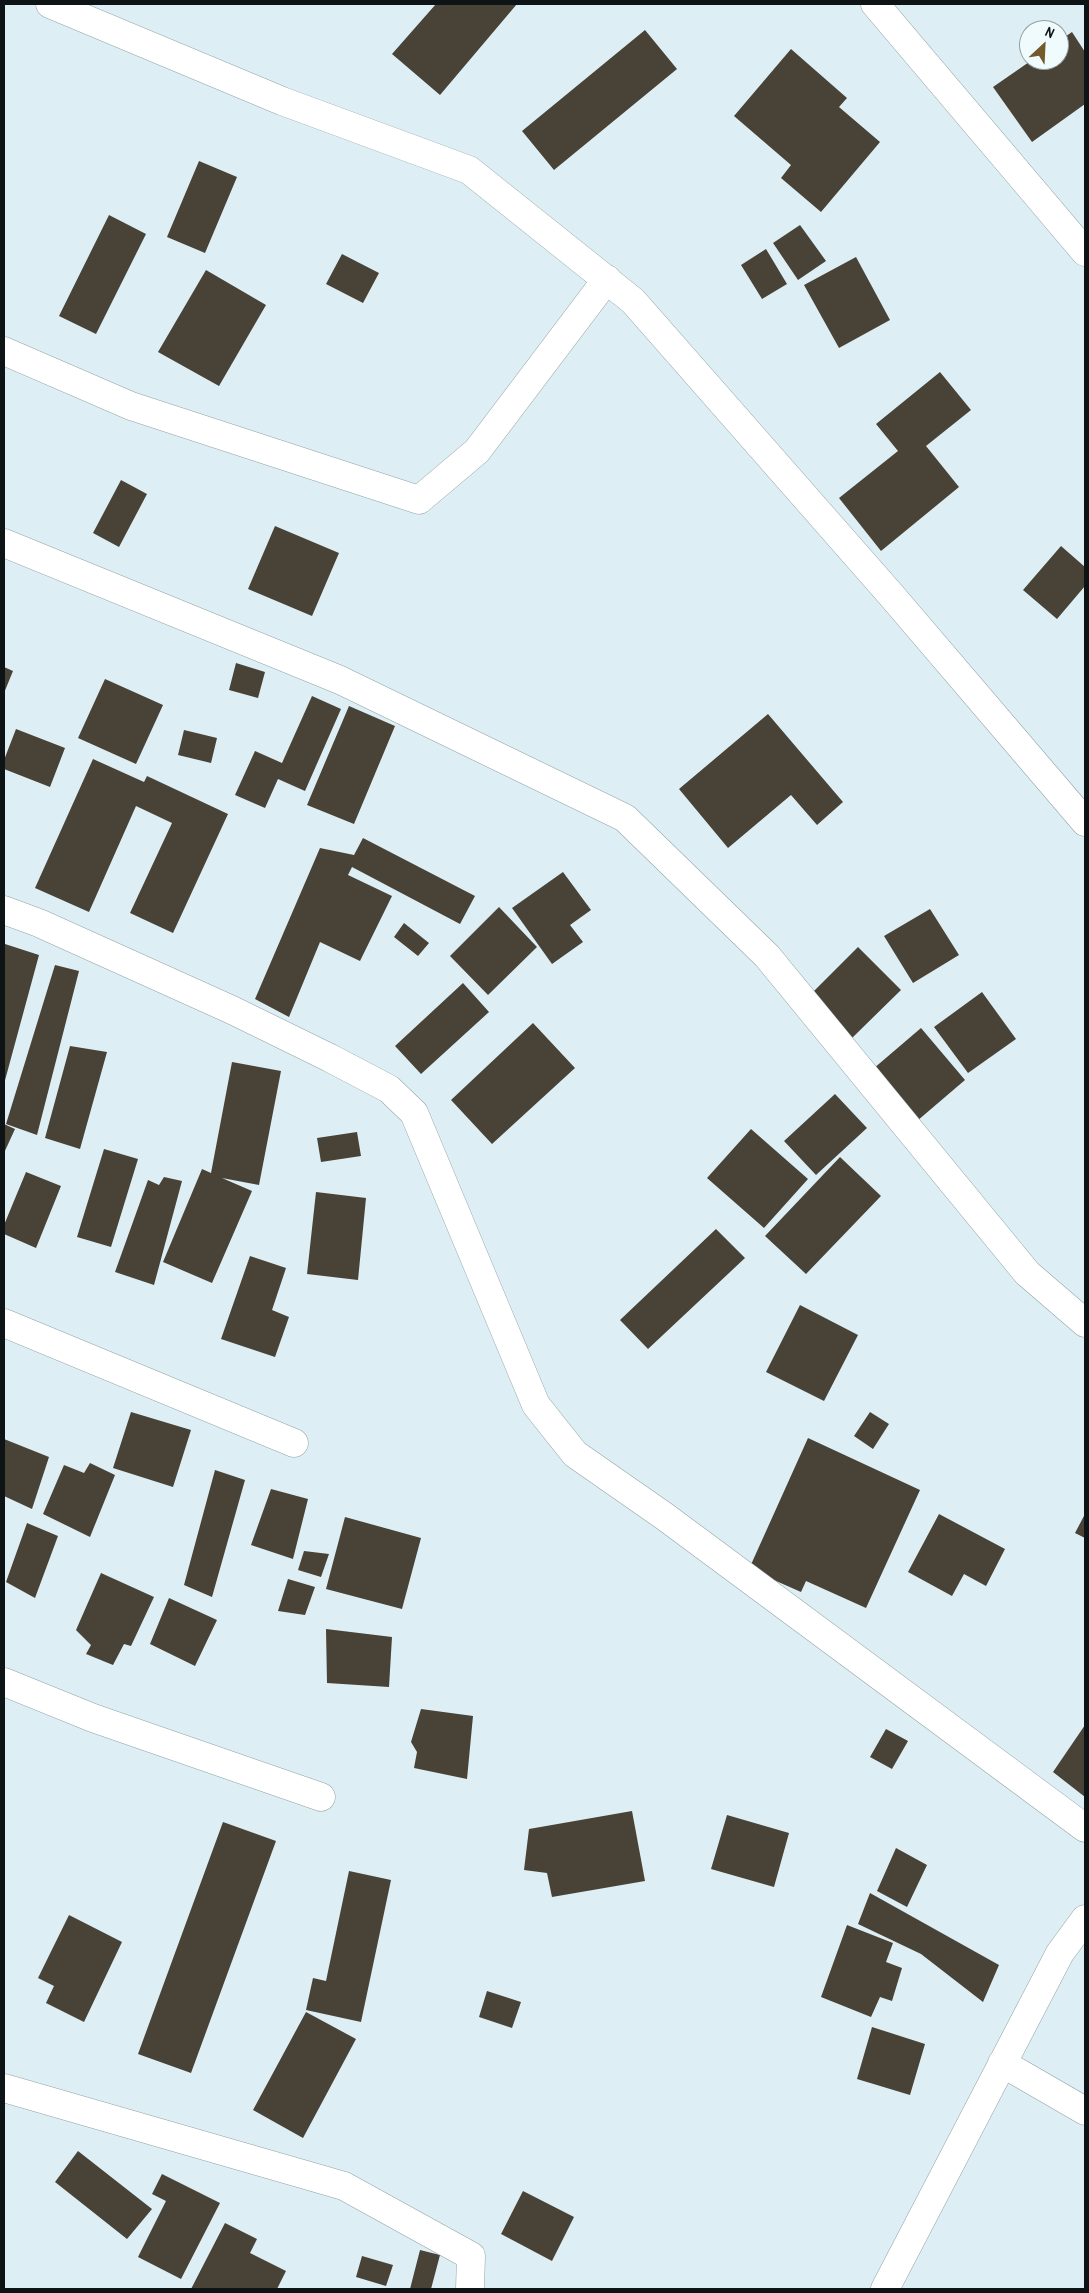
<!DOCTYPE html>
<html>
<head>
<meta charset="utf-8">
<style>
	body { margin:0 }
	#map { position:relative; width:1089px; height:2293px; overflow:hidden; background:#ddeff4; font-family:"Archivo Narrow",sans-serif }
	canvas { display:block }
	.frame { position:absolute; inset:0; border:5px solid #0e1415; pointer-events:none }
	.north { position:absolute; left:1019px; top:20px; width:50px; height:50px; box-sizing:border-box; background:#f0fbfe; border:1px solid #969fa1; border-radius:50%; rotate:25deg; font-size:14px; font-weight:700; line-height:20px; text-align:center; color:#0e1415 }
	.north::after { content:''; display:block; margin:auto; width:18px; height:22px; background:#74592b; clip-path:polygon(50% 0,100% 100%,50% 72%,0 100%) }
</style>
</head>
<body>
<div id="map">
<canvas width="1089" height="2293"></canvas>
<div class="frame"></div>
<div class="north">N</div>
</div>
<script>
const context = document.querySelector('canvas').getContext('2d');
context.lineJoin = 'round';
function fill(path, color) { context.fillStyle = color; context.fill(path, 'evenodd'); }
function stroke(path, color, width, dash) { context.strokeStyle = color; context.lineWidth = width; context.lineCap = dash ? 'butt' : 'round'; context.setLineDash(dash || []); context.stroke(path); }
fill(new Path2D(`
	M436 4H517L440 95 392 54Z
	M645 30 677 69 554 170 522 131Z
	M1072 32 1085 52V104L1032 142 993 87 1032 60H1059V41Z
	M791 49 847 98 839 107 880 142 821 212 781 178 791 165 734 116Z
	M199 161 237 177 205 253 167 237Z
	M109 215 146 234 96 334 59 316Z
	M800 225 826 261 798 280 773 243Z
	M766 249 787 284 762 299 741 265Z
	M342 254 379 273 363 303 326 284Z
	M856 257 890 320 839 348 804 285Z
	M206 270 266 305 219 386 158 352Z
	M940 372 971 410 926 446 959 487 881 551 839 498 898 451 876 424Z
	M121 480 147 494 119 547 93 533Z
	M275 526 339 553 312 616 248 589Z
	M1061 546 1085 567V586L1057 619 1023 590Z
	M236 663 265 672 258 698 229 690Z
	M4 667 13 671 4 693Z
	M105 679 163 705 136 764 78 738Z
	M312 696 341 709 305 791 278 779 265 808 235 795 255 751 282 763Z
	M349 706 395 726 354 824 307 805Z
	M768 714 843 802 817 825 791 795 728 848 679 789Z
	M16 729 65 748 50 787 4 769V760Z
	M184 730 217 738 211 763 178 755Z
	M93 759 144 782 147 776 228 814 173 933 130 913 172 823 136 806 89 912 35 888Z
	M363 838 475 896 460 924 352 867 348 875 392 896 360 961 320 942 289 1017 255 999 320 848 354 855Z
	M563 872 591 910 570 925 583 942 552 964 512 908Z
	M499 907 537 947 488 995 450 956Z
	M930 909 959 955 913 983 884 936Z
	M404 923 429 943 418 956 394 937Z
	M5 944 39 955 4 1084V950Z
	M858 947 901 990 851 1039 809 996Z
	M55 965 79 971 37 1135 6 1124Z
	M463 983 489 1012 421 1074 395 1046Z
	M982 992 1016 1039 968 1073 934 1027Z
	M533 1023 575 1068 492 1144 451 1100Z
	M921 1028 965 1080 917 1121 873 1069Z
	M70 1046 107 1052 80 1149 45 1138Z
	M232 1062 281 1071 259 1185 222 1178 252 1191 212 1283 163 1262 202 1169 211 1173Z
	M835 1094 867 1128 816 1175 784 1141Z
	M4 1124 15 1129 4 1153Z
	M751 1129 808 1179 764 1228 707 1178Z
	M357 1132 361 1156 321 1162 317 1138Z
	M104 1149 138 1159 111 1247 77 1237Z
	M840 1157 881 1196 806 1274 765 1236Z
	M26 1172 61 1186 36 1248 4 1234V1225Z
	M164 1177 182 1181 154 1285 115 1272 148 1180 159 1185Z
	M316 1192 366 1198 358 1280 307 1274Z
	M716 1229 745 1258 648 1349 620 1320Z
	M250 1256 286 1268 272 1310 289 1317 275 1357 221 1339Z
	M800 1305 858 1335 824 1401 766 1372Z
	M131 1412 191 1430 173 1487 113 1468Z
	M870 1412 889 1424 873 1449 854 1436Z
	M808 1438 920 1490 866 1608 806 1581 801 1592 749 1569Z
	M4 1439 49 1457 32 1509 4 1496Z
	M90 1463 115 1475 90 1537 43 1514 64 1465 84 1473Z
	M215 1470 245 1480 212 1597 184 1585Z
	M271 1489 308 1499 293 1559 251 1545Z
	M939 1514 1005 1549 986 1586 964 1574 952 1596 908 1572Z
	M1085 1514V1538L1075 1533Z
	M345 1517 421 1538 402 1609 326 1589Z
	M27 1523 58 1536 35 1598 6 1582Z
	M304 1551 329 1554 321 1577 298 1570Z
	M101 1573 154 1597 131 1646 124 1644 113 1665 86 1654 91 1645 76 1630Z
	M288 1579 315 1587 305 1615 278 1611Z
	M169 1598 217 1620 195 1666 150 1644Z
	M326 1629 392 1637 389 1687 327 1683Z
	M421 1709 473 1716 467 1779 414 1768 417 1752 411 1742Z
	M1085 1725V1797L1053 1772Z
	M886 1729 908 1741 892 1769 870 1757Z
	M632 1811 645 1881 552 1897 547 1873 524 1870 529 1829Z
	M727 1815 789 1833 774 1887 711 1869Z
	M223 1822 276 1841 191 2073 138 2054Z
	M896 1848 927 1865 907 1907 877 1891Z
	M349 1871 391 1880 361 2022 306 2010 313 1978 326 1981Z
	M870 1893 999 1965 983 2002 921 1954 858 1924Z
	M69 1915 122 1942 84 2022 46 2003 54 1986 38 1978Z
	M847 1925 893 1943 886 1962 902 1968 892 2001 880 1997 871 2017 821 1997Z
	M487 1991 521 2002 512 2028 479 2017Z
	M306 2012 356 2039 303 2138 253 2110Z
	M872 2027 925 2044 910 2095 857 2079Z
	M78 2151 152 2209 127 2239 55 2182Z
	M162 2174 220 2203 181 2279 138 2257 166 2201 152 2194Z
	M523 2191 574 2217 552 2261 501 2234Z
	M225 2223 257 2239 250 2253 286 2271 277 2289H191Z
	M420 2250 440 2255 431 2289H410Z
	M362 2256 393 2265 386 2286 356 2277Z`), '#494237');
const minor = new Path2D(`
	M50 4 282 101 469 170 633 301 892 596 1085 822
	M875 4 1085 252
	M4 351 131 406 419 500 477 451 607 279
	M4 543 340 680 625 818 767 956 1027 1273 1085 1323
	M4 910 39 923 232 1010 330 1058 389 1089 414 1113 536 1405 575 1454 664 1516 1085 1828
	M4 1323 294 1443
	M4 1682 93 1718 321 1797
	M1002 2063 1085 2111
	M4 2088 344 2186 471 2256 470 2289
	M885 2289 1060 1953 1085 1919`);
stroke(minor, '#92a3a7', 29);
stroke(minor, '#fff', 28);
</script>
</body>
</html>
